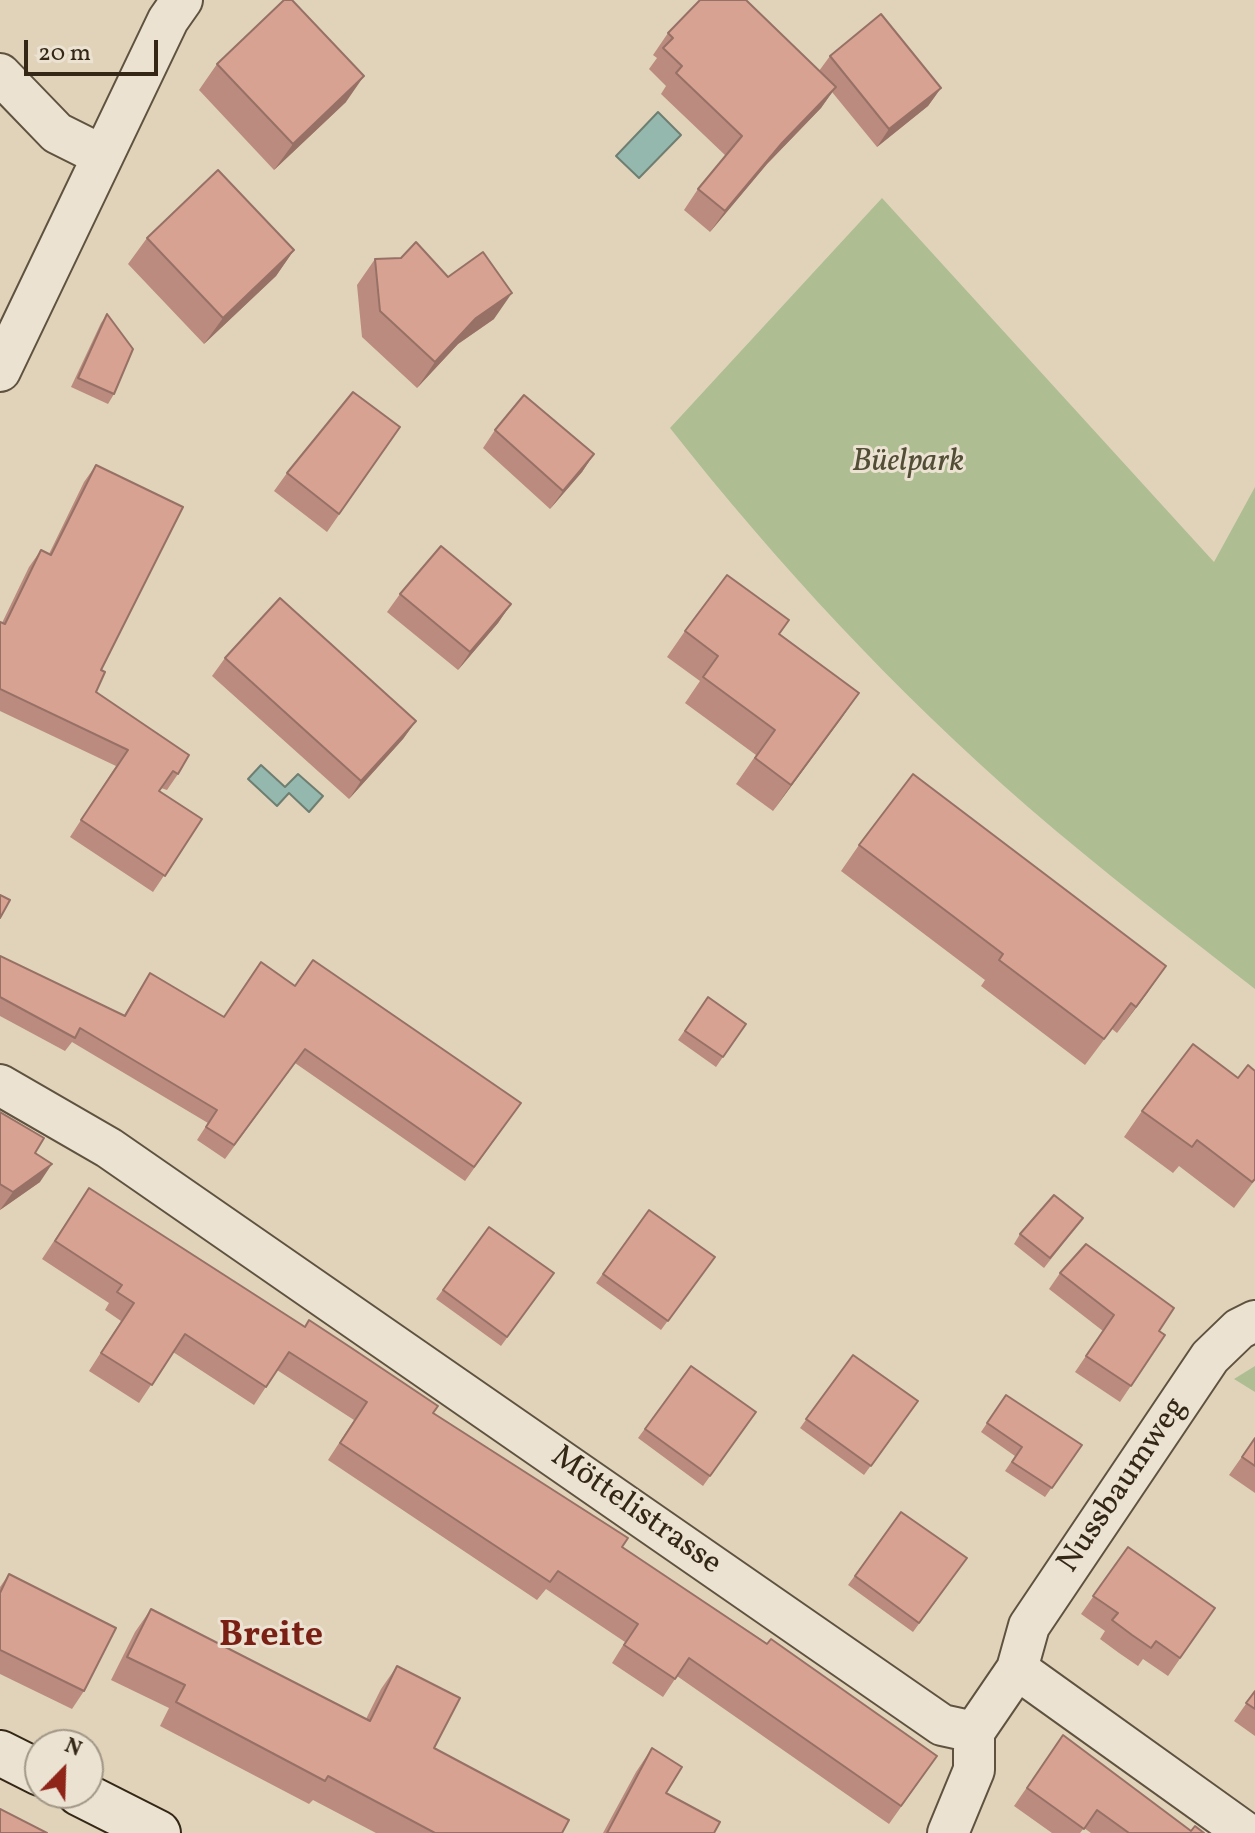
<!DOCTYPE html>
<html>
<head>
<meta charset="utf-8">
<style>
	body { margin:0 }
	#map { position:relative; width:1255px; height:1833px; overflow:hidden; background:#e0d3b9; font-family:Vollkorn,serif }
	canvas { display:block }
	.north { position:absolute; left:24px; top:1729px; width:80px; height:80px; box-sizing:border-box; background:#ebe2d2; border:2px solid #a29787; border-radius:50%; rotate:23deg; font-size:22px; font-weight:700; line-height:32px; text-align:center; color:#342716 }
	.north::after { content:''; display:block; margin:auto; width:28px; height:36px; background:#8f2418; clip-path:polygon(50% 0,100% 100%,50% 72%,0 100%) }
	.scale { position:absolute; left:24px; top:40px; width:134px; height:36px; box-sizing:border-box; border:4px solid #342716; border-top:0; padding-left:10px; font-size:24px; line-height:28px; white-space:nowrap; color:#342716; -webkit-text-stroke:6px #ebe2d2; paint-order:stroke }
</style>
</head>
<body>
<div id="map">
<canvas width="1255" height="1833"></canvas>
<div class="north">N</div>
<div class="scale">20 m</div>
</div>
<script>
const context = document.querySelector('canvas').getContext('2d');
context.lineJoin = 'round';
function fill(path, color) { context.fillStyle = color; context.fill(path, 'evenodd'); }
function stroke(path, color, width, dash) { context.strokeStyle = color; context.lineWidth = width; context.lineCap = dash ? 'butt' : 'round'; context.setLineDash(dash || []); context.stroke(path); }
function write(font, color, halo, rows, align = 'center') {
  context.font = font + ' Vollkorn,serif'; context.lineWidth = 6; context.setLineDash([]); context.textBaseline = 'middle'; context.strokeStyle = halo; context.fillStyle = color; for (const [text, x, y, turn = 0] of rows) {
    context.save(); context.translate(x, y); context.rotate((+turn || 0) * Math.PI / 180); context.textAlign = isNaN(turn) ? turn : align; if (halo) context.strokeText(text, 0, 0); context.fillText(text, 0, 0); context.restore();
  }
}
fill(new Path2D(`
	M882 198 1214 562 1255 487V989C1178 929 1101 870 1028 807 896 692 778 565 670 428Z
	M1255 1366V1392L1234 1379Z`), '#aebe92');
const water = new Path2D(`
	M658 112 681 135 639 178 616 156Z
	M261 765 285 787 298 774 323 796 309 812 289 793 277 806 248 779Z`);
fill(water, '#94b8ae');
stroke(water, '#6e7e71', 2);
const minor = new Path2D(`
	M0 74 57 133 103 156
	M0 371 168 20 182 0
	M0 1085 109 1148 942 1725 974 1732 1017 1669 1029 1626 1210 1357 1239 1329 1255 1321
	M1017 1669 1246 1833
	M948 1833 974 1770V1732`);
const secondary = new Path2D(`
	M0 1753 40 1773
	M79 1793 158 1833`);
stroke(minor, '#5f523f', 44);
stroke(secondary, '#342716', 48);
stroke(minor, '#ebe2d2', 40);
stroke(secondary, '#ebe2d2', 44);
fill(new Path2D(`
	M668 33 819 71 830 56 941 88 928 106 877 147 832 92 821 108 767 164 710 232 684 210 698 189 726 156 661 94 666 86 649 69 657 58 653 55Z
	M217 64 346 102 274 170 199 90Z
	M147 238 294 250 276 276 204 344 128 264Z
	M375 259 448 277 494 319 458 344 417 388 362 337 357 285Z
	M107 314 114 394 108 404 71 387 101 323Z
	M400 427 327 532 274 491 287 473Z
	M495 430 594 454 582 472 550 509 483 448Z
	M96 465 101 670 96 692 178 774 167 790 161 788 159 791 202 819 153 892 70 837 116 766 0 711V622L2 623 29 567 41 550 49 554 84 482Z
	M400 594 511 604 498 623 458 670 387 612Z
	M685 631 780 634 859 693 773 811 736 784 756 755 685 703 700 681 667 657Z
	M225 658 416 721 403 739 349 799 212 676Z
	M859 845 1148 992 1117 1033 1112 1029 1085 1065 981 986 985 980 841 871Z
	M0 956 124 1015 150 973 223 1017 295 986 521 1103 465 1181 295 1063 225 1159 197 1140 208 1123 72 1042 65 1051 0 1016Z
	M708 997 746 1024 716 1067 678 1040Z
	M1255 1071V1180L1234 1208 1179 1166 1173 1173 1124 1137 1142 1111Z
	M0 1112 35 1153 40 1182 0 1210Z
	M89 1188 433 1413 622 1547 937 1756 889 1824 677 1676 663 1697 612 1663 625 1642 546 1589 537 1600 328 1460 354 1420 277 1370 254 1405 173 1352 139 1403 89 1371 121 1321 105 1310 109 1303 42 1259Z
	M649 1210 715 1257 661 1330 596 1283Z
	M1083 1218 1044 1268 1014 1244 1020 1234Z
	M489 1227 554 1273 501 1346 436 1299Z
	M1060 1273 1165 1335 1120 1402 1075 1372 1103 1331 1049 1289Z
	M853 1355 918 1401 864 1475 800 1428Z
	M691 1366 756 1412 703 1486 638 1438Z
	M1006 1395 1082 1445 1045 1497 1005 1471 1015 1456 981 1432Z
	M1255 1438V1493L1229 1475Z
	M901 1512 967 1558 913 1632 848 1585Z
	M1128 1547 1215 1608 1168 1676 1143 1659 1138 1666 1119 1653 1100 1639 1105 1631 1081 1614Z
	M9 1574 84 1691 72 1709 0 1674V1587Z
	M151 1609 366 1719 381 1689 397 1666 434 1748 562 1833H376L313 1800 309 1804 160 1726 169 1708 111 1680 135 1632Z
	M1255 1691V1736L1234 1721Z
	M1063 1735 1191 1831 1204 1833H1091L1084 1828 1080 1833H1052L1014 1806Z
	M652 1748 666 1793 714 1833H603L636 1772Z`), '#ba8b7e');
fill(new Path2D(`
	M364 76 346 102 274 170 293 144Z
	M836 87 821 108 767 164 710 232 725 211 782 143Z
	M941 88 928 106 877 147 889 129Z
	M294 250 276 276 204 344 223 318Z
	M512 293 494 319 458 344 417 388 435 362 476 318Z
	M594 454 582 472 550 509 563 491Z
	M511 604 498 623 458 670 470 652Z
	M859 693 841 719 773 811 791 785Z
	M416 721 403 739 349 799 361 781Z
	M1166 966 1148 992 1117 1033 1136 1007Z
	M52 1164 40 1182 0 1210 13 1192Z`), '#977166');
const building = new Path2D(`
	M284 0H292L364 76 293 144 217 64Z
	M700 0H746L836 87 782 143 725 211 698 189 742 136 676 73 682 66 663 48 673 38 668 33Z
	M881 14 941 88 889 129 830 56Z
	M218 170 294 250 223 318 147 238Z
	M416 242 448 277 483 252 512 293 476 318 435 362 380 311 375 259 401 258Z
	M107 314 133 349 114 394 78 378Z
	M353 392 400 427 339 514 287 473Z
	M524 395 594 454 563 491 495 430Z
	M96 465 183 507 101 670 105 672 96 692 189 755 178 774 173 771 159 791 202 819 165 876 81 820 128 750 0 689V622L5 624 41 550 51 555Z
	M441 546 511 604 470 652 400 594Z
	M727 575 789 620 779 634 859 693 791 785 755 758 775 730 703 677 718 656 685 631Z
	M280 598 416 721 361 781 225 658Z
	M913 774 1166 966 1136 1007 1131 1003 1104 1039 999 960 1003 954 859 845Z
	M0 895 10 900 0 918Z
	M0 956 125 1016 150 973 224 1017 261 962 295 986 313 960 521 1103 474 1167 305 1049 234 1145 206 1127 217 1110 80 1028 75 1038 0 997Z
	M708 997 746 1024 723 1057 685 1031Z
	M1193 1044 1238 1078 1248 1065 1255 1071V1179L1252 1182 1197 1140 1192 1147 1142 1111Z
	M0 1112 44 1138 35 1153 52 1164 13 1192 0 1184Z
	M89 1188 305 1327 309 1320 350 1347 438 1406 433 1413 628 1538 622 1547 767 1644 771 1639 937 1756 901 1806 689 1658 675 1679 624 1645 638 1624 558 1571 550 1582 340 1443 367 1402 289 1352 266 1387 185 1334 152 1385 101 1353 134 1303 117 1292 122 1285 55 1241Z
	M1054 1195 1083 1218 1050 1258 1020 1234Z
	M649 1210 715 1257 668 1321 603 1274Z
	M489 1227 554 1273 507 1337 443 1290Z
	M1086 1244 1174 1308 1159 1331 1165 1335 1131 1386 1086 1356 1114 1315 1060 1273Z
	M853 1355 918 1401 871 1466 806 1419Z
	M691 1366 756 1412 710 1476 645 1429Z
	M1006 1395 1082 1445 1052 1488 1012 1462 1022 1447 987 1423Z
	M1255 1438V1466L1242 1457Z
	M901 1512 967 1558 919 1623 855 1576Z
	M1128 1547 1215 1608 1180 1658 1156 1641 1151 1648 1132 1635 1112 1620 1118 1613 1093 1596Z
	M9 1574 116 1628 84 1691 0 1650V1593Z
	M151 1609 370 1721 397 1666 460 1698 434 1748 569 1820 562 1833H435L328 1776 325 1781 176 1702 185 1685 127 1657Z
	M1255 1691V1709L1246 1703Z
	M1063 1735 1191 1831 1195 1826 1204 1833H1129L1097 1810 1084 1829 1027 1788Z
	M652 1748 682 1767 666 1793 720 1822 714 1833H607Z
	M0 1809 47 1833H0Z`);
fill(building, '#d8a292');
stroke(building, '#977166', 2);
write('italic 32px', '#524d35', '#ebe2d2', [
	["Büelpark",908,464]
]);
write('32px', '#342716', '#ebe2d2', [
	["Nussbaumweg",1124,1486,-56],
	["Möttelistrasse",635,1512,35]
]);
write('bold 36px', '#7a1f14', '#ebe2d2', [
	["Breite",271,1638]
]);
</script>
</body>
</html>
